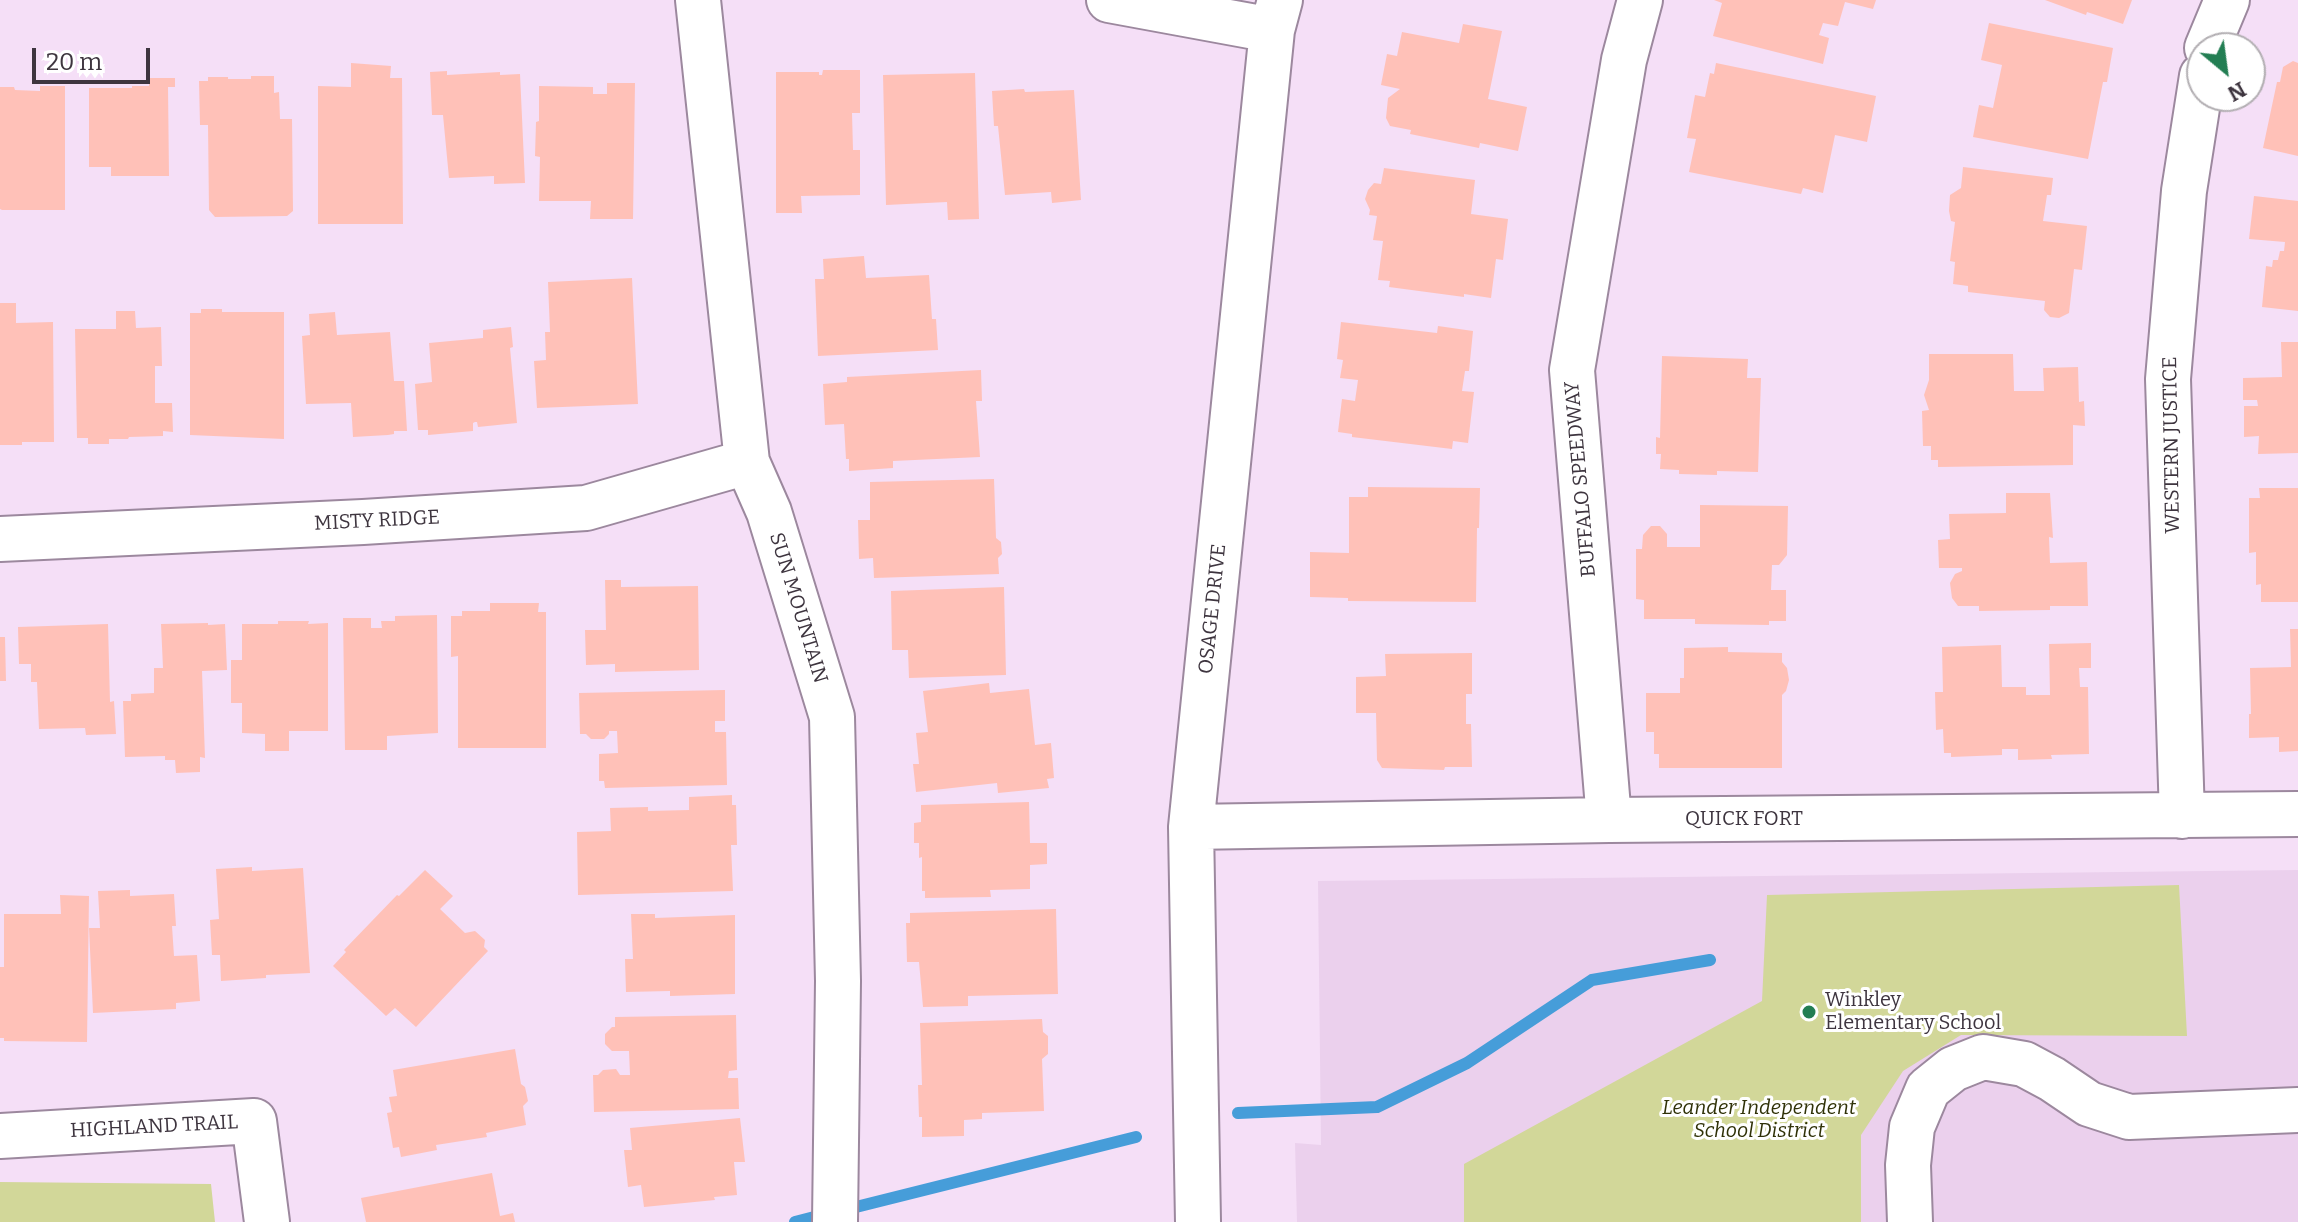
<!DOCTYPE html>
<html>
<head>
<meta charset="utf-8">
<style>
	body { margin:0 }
	#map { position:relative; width:2298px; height:1222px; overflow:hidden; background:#f5dff7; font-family:Bitter,serif }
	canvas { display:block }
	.north { position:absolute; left:2186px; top:32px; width:80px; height:80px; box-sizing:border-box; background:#fff; border:2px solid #b2aeb2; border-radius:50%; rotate:151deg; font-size:22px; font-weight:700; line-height:32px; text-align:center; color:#3e353f }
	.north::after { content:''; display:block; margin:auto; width:28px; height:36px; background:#237e53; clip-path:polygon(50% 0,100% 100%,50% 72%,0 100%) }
	.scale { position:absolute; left:32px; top:48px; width:118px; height:36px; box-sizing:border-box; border:4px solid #3e353f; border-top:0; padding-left:10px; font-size:24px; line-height:28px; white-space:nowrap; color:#3e353f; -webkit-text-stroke:6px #fff; paint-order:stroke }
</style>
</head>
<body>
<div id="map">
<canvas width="2298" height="1222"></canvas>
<div class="north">N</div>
<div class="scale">20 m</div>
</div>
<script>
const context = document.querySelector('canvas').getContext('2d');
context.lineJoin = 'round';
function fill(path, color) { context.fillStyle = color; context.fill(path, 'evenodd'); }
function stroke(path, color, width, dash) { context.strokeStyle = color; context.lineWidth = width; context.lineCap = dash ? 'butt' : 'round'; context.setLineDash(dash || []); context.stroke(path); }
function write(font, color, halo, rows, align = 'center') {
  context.font = font + ' Bitter,serif'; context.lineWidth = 6; context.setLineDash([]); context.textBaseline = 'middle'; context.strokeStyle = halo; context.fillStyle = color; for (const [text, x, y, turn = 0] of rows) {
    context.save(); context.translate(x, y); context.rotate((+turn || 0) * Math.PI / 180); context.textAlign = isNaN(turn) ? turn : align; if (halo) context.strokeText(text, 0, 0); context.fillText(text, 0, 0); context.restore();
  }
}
fill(new Path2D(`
	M2298 870V1222H1297L1295 1143 1321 1145 1318 881Z`), '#ebd0ed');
fill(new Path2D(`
	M2179 885 2187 1036 1961 1035 1903 1071 1861 1135V1222H1464V1164L1762 1001 1767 895Z
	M0 1182 211 1184 215 1222H0Z`), '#d2d799');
stroke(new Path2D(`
	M1238 1113 1377 1107 1467 1063 1592 980 1710 960
	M844 1210 1136 1137
	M795 1222 826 1214`), '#469dd9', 12);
fill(new Path2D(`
	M1714 0H1876L1873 9 1845 2 1838 26 1823 23 1819 35 1829 38 1823 64 1713 36 1722 3Z
	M2045 0H2132L2123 24 2087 12 2086 15Z
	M1989 23 2113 48 2107 82H2103L2088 159 1973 137 1979 105 1993 108 2002 65 1981 60Z
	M1463 24 1502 31 1488 99 1527 107 1518 151 1480 143 1479 148 1410 134 1411 130 1390 126 1386 118 1388 98 1400 89 1381 85 1387 54 1397 56 1402 32 1459 43Z
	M2293 61 2298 63V156L2263 148 2277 82H2280L2283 67Z
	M351 63 391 66 390 78H402L403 224H318V86L351 87Z
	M1716 63 1876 96 1867 142 1835 135 1823 193 1803 188 1801 194 1689 172 1696 139 1687 138 1695 95 1705 97 1710 73 1714 74Z
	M823 70H860V113H852L853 150H860V195L801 196 802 213H776V72H819V75H822Z
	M447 71V75L500 72V75L520 74 525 183 494 184V176L449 178 443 115H432L430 72Z
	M975 73 979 219 948 220 947 202 886 205 883 75Z
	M251 76H274V93L279 92 280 119H292L293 211 287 216 215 217 209 210 208 125H200L199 81H208V77H228V79H251Z
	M149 78H175V87H168L169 176H111V167H89V88H132V86H149Z
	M607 83H635L633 219H590L591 201H539L540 157 535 156 536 122 539 121V86L593 87V94H607Z
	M40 86H65V210H2L0 209V87H14L15 90 40 91Z
	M1024 89 1025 92 1074 90 1081 200 1052 203 1051 192 1005 195 998 126H994L992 91Z
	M1963 167 2053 178 2051 195H2047L2043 221 2087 226 2082 270 2074 269 2069 313 2059 318 2050 317 2044 310 2045 301 1968 292V286L1953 284 1955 262 1950 261 1955 222 1951 221 1949 211 1950 195 1961 188Z
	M1384 168 1475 180 1471 214 1508 219 1503 260 1496 259 1491 298 1464 294V297L1389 287 1390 281 1378 280 1383 241 1373 240 1377 216 1369 215 1370 210 1365 199 1368 190 1374 183 1381 184Z
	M2254 196 2298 201V311L2262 307 2266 266 2272 267 2273 260H2278L2280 251H2284L2285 242 2249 239Z
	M864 256 866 278 929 275 932 319H936L938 350 818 356 815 279H824L823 259Z
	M632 278 638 404 537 408 534 361 546 360 545 332H550L548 282Z
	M0 303H16V323L53 322 54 442H22V445H0Z
	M201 309H222V312H284V439L190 435V313H201Z
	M116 311H135L136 328 161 327 162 366H155V403H172L173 432 163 431V436L129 437 128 439H109V444H88V438H77L75 329H116Z
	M335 312 337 335 390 332 394 381H404L407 431H394V434L388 435 353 437 351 403 306 404 302 336 310 335 309 314Z
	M1341 322 1437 333 1438 326 1473 331 1469 371H1465L1462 391 1474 392 1468 443 1453 441 1452 449 1352 437V434L1338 432 1342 399 1355 401 1358 380 1340 378 1343 360 1337 359Z
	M511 327 513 347 510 348 517 423 478 427 477 422H475L473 423V431L428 435V430H418L415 384 432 382 429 343 483 338V330Z
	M2281 342H2298V453L2258 454 2259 436 2244 437V406H2258L2257 400H2243V378L2282 377Z
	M1929 354H2013L2014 391H2044L2043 368 2078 367 2079 402 2084 401 2085 426 2073 425V465L1938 467V460H1931V446H1923L1922 411 1929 410 1924 395 1929 380Z
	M1662 356 1748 359 1747 378H1761L1758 472 1717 471V475L1679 474V470L1660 469 1661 454H1656V437L1660 438Z
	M981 370 982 401H976L980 457 893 461V468L849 471V459H846L844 424 825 425 823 384 847 382V377Z
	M994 479 996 538 1001 542 1002 554 998 558 999 574 874 578 873 558 859 559 858 520H870V482Z
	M1368 487 1480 488 1479 528H1477L1476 602 1348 601V598L1310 597V552L1349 553V497H1368Z
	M2259 488H2298V602H2261V584L2256 585V552L2249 553V498H2260Z
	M2006 493H2050L2053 538 2049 537 2050 563 2087 562 2088 606H2050V610L1979 611V606H1958L1952 598 1950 583 1955 574 1962 571V568H1939L1938 540 1950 539 1949 514 2006 513Z
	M1700 505 1788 506 1787 555 1779 565H1772L1771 590H1786V621H1769V625L1695 624V619H1644V600L1636 599V549H1642L1643 535 1651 526H1660L1667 534V547H1700Z
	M605 580H621V587L698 586 699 670 615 672V664L586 665 585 630H606Z
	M1004 587 1006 675 909 678 908 650H892L891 591Z
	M490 603H539L538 612H546V748H458V656L451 657V616H462V611H490Z
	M437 615 438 733 387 736V750H345L343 618H371V628H382L381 621H395V616Z
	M278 621H309L308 624 328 623V731H289V751H265V734L242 733V703H231V660H242V624H278Z
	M208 623V625L225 624 227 670 202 671 205 758 200 757V772L176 773 175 760H165V756L125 757 123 701H131V694L154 693V668H163L161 624Z
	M108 624 110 702 114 701 116 734 86 735 85 728 39 729 37 682H31V664H19L18 627Z
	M2290 629H2298V751L2279 752V737L2249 738V714H2251L2250 668 2291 667Z
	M0 637H5L6 681H0Z
	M2091 643V668H2079L2080 687H2088L2089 754 2051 755 2052 759 2018 760V749H2002V755L1951 757V753H1944L1943 729 1936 730 1935 692H1943L1942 647 2001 645 2002 687H2026V695H2050L2049 644Z
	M1728 647V652L1782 653V662L1787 668 1789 680 1786 691 1782 695V768H1659V754H1654V732H1646V693H1680V678H1684V648Z
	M1472 653V694H1466V724H1471L1472 767H1445L1444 770 1382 768 1377 760 1376 713H1356V677L1386 676 1385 654Z
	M989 683 990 693 1029 689 1035 745 1051 743 1054 778 1047 779 1049 788 998 793 997 783 916 792 913 764H919L916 733 928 732 923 691Z
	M725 690V721H715V732H726L727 785 605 788 604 781H599V754L618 753 617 731H609V734L604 739H591L586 734H580L579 693Z
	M732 795V805H736L737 845H731L733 891 578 895 577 832 611 831 610 808 648 807V811L689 810V797Z
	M1029 802 1030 843H1047V864L1030 865V889L990 890 991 897 925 898V891H922V857L919 858V843H914V823L921 822V805Z
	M252 867V871L303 868 310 973 266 975V978L221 981 220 955H212L210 920 219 919 216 869Z
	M425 870 453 896 440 909 465 933 475 931 485 940 484 947 488 951 416 1027 395 1008 386 1016 333 966 346 952 344 950 397 895 399 896Z
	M130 890V896L174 894 176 926H172L174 956 197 955 200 1001 176 1003V1009L93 1013 89 928H100L98 891Z
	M60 895 89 896 87 1042 4 1041V1038H0V967H4V914H61Z
	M1056 909 1058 994 968 996V1006L923 1007 919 962H907L906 923H910V913Z
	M631 914H655V918L735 915V994L670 996V991L626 992 625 959H633Z
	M736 1015 737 1070 729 1071 728 1078H738L739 1109 594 1112 593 1075H598L603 1070 616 1069 620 1075H630L629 1051H612L605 1044V1034L612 1027H615V1017Z
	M1042 1019 1043 1032 1048 1036V1054L1042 1059 1044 1111 982 1113V1119L964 1120V1136L922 1137V1117H919L918 1085H922L920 1023Z
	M515 1049 521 1084 525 1087 528 1101 523 1106 526 1125 486 1133 487 1137 436 1145 437 1150 401 1157 399 1147 393 1148 387 1113 392 1112 389 1097 397 1096 393 1070Z
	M740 1118 745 1162H734L737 1195 714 1197 715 1200 644 1207 641 1185 628 1187 624 1150H632L630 1128Z
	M492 1173 500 1216 513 1213 515 1222H366L361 1198Z`), '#ffc1b8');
const minor = new Path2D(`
	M698 0 747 462 769 512 832 717 838 981 835 1222
	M1109 0 1272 30
	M2207 48 2227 0
	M0 539 363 522 586 508 747 462
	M2182 816 2168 379 2184 191 2202 76
	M1609 820 1572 370 1624 60 1640 0
	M1191 827 1609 820 2298 814
	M0 1136 254 1121 267 1222
	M1198 1222 1191 827 1272 30 1280 0
	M1910 1222 1908 1165 1912 1127 1928 1089 1953 1069 1983 1057 2024 1064 2052 1079 2089 1104 2129 1117 2298 1110`);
stroke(minor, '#9c889e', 48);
stroke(minor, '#fff', 44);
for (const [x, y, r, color] of [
	[1809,1012,8,"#237e53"]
]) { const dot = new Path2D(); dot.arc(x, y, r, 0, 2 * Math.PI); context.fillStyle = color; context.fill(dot); stroke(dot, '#fff', 3); }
write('20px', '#3e353f', '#fff', [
	["WESTERN JUSTICE",2172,445,-91],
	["BUFFALO SPEEDWAY",1581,479,-95],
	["MISTY RIDGE",377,521,-3],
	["SUN MOUNTAIN",798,608,73],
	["OSAGE DRIVE",1213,609,-84],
	["QUICK FORT",1744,819],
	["HIGHLAND TRAIL",154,1127,-3]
]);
write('20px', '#3e353f', '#fff', [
	["Winkley",1825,1000],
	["Elementary School",1825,1023]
], 'left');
write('italic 20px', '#2f3107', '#fff', [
	["Leander Independent",1759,1108],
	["School District",1759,1131]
]);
</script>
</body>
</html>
